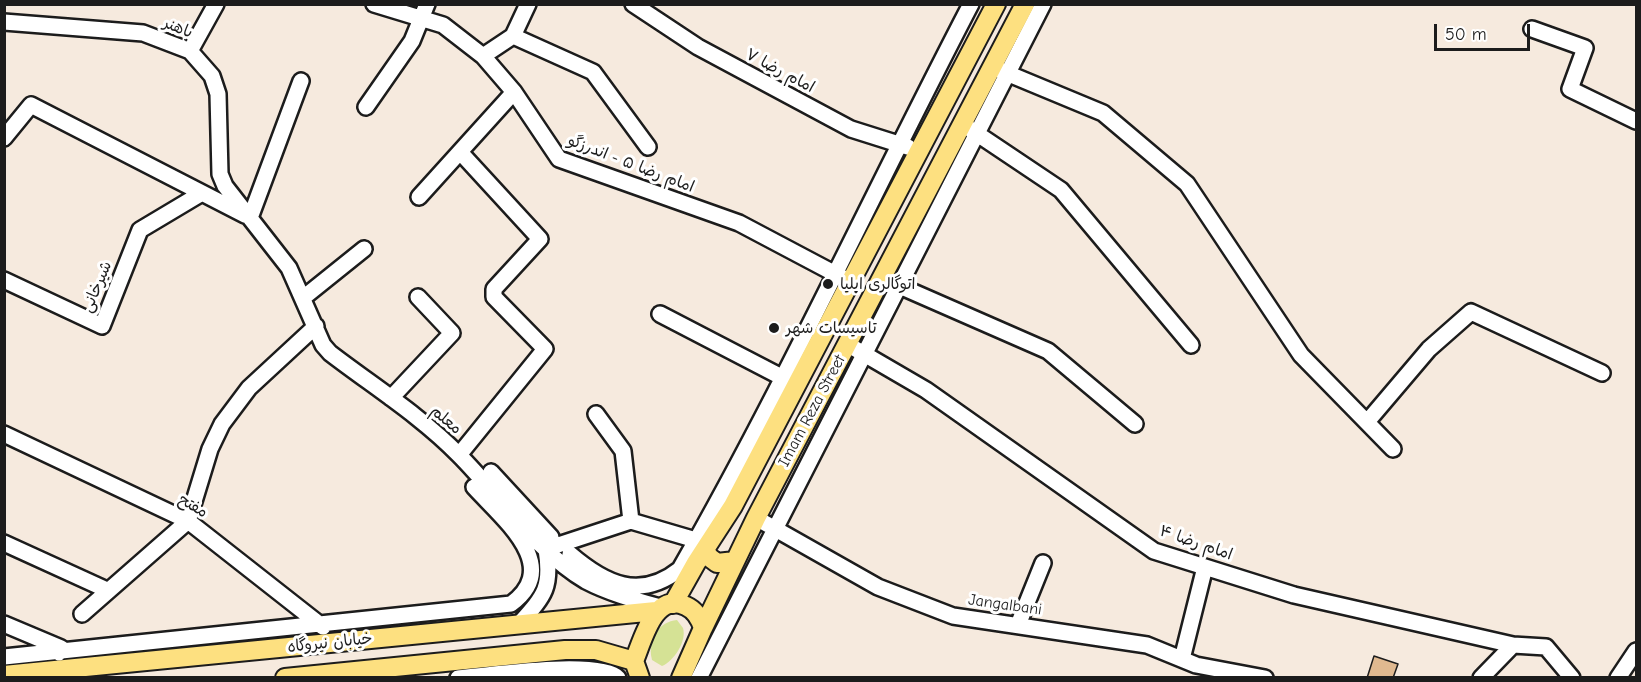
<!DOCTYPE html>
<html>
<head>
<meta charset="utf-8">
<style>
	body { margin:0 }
	#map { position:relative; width:1641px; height:682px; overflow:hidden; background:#f6eade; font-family:"Comic Neue",sans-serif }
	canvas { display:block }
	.frame { position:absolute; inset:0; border:6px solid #1c1c1c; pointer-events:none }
	.scale { position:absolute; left:1434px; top:24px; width:96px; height:27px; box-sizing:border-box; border:3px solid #1c1c1c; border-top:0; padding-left:8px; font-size:18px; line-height:21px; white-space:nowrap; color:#1c1c1c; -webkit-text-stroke:4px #fff; paint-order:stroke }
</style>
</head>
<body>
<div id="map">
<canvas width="1641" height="682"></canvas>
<div class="frame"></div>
<div class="scale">50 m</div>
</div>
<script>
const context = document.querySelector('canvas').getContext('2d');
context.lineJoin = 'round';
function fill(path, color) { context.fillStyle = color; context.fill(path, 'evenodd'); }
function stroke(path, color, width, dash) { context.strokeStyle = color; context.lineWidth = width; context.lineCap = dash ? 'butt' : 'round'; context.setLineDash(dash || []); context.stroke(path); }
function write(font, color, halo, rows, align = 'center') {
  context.font = font + ' "Comic Neue","Playpen Sans Arabic",sans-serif'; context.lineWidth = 6; context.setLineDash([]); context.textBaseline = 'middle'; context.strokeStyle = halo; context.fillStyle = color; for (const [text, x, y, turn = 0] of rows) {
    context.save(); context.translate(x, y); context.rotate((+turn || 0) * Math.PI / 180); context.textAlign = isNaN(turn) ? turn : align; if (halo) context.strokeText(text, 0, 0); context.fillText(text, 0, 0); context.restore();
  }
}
fill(new Path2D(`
	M677 620 683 628C687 641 674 661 662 666L652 660 651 655C649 637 659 622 677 620Z`), '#d5e295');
const building = new Path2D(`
	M1374 656 1398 664 1393 678H1367Z`);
fill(building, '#e0b990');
stroke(building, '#1c1c1c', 1.5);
const minor = new Path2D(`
	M374 4 443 25 483 56 514 92 559 159 739 223 843 278
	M633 4 698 47 851 129 908 147
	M4 22 143 33 190 51 212 76 218 94 220 174 225 186 289 268 323 345 330 353C373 386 421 416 459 455 498 494 540 555 586 581 609 593 635 600 660 607
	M1532 29 1585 48 1570 89 1636 121
	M513 36 593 72 648 147
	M190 51 216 4
	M483 56 513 36 528 4
	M997 69 1103 113 1187 184 1301 355 1393 449
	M366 107 412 41 427 4
	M967 127 1061 190 1191 345
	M4 138 31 105 245 215
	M419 197 514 92
	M250 218 301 81
	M4 280 102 326 140 230 202 193
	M888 281 1048 351 1135 424
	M303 298 364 249
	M660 314 791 382
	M847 344 926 390 1154 551 1294 595 1513 645 1546 647 1572 678
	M391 398 452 333 418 297
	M596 414 623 451 631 521
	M1367 422 1429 349 1471 312 1602 373
	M4 434 188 521 323 627
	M459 455 545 349 494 297V289L540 239 461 153
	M491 472 551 537
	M756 518 878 587 953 616 1147 645 1196 665 1265 678
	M4 543 107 590
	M546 549 631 521 706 543
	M570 554C605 584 640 601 680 569 785 385 873 192 971 4
	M82 614 188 521 210 449 222 424 249 388 316 326
	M520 623C545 595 552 587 546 549
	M4 624 61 648 59 653
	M1018 625 1043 563
	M4 657 511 604C563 566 503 519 474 487
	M1182 659 1205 567
	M458 678C487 675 601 659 618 678
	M699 678 1043 4
	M1481 678 1513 645
	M1618 678 1636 651`);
const major = new Path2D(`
	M705 549 709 557 717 563 735 561
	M673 604 696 563 733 506 996 4
	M703 628 756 518 1025 4
	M4 675 656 611
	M285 678 565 650H596L634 661
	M640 678 634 661C643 640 654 591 686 606 695 610 700 618 703 628L681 678`);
stroke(minor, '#1c1c1c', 20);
stroke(major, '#1c1c1c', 22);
stroke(minor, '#fff', 15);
stroke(major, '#fde080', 18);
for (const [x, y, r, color] of [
	[828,284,6,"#1c1c1c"],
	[774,328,6,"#1c1c1c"]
]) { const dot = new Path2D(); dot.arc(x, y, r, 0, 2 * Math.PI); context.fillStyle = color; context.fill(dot); stroke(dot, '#fff', 2); }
write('16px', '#1c1c1c', '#fff', [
	["باهنر",178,28,22],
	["امام رضا ۷",780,71,28],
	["امام رضا ۵ - اندرزگو",631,164,21],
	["شیرخانی",97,287,-67],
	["Imam Reza Street",812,411,-62],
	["معلم",446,420,40],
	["مفتح",193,506,31],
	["امام رضا ۴",1196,543,19],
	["Jangalbani",1005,605,8],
	["خیابان نیروگاه",330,643,-6]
]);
write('16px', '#1c1c1c', '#fff', [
	["اتوگالری ایلیا",840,284],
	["تاسیسات شهر",786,328]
], 'left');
</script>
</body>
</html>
